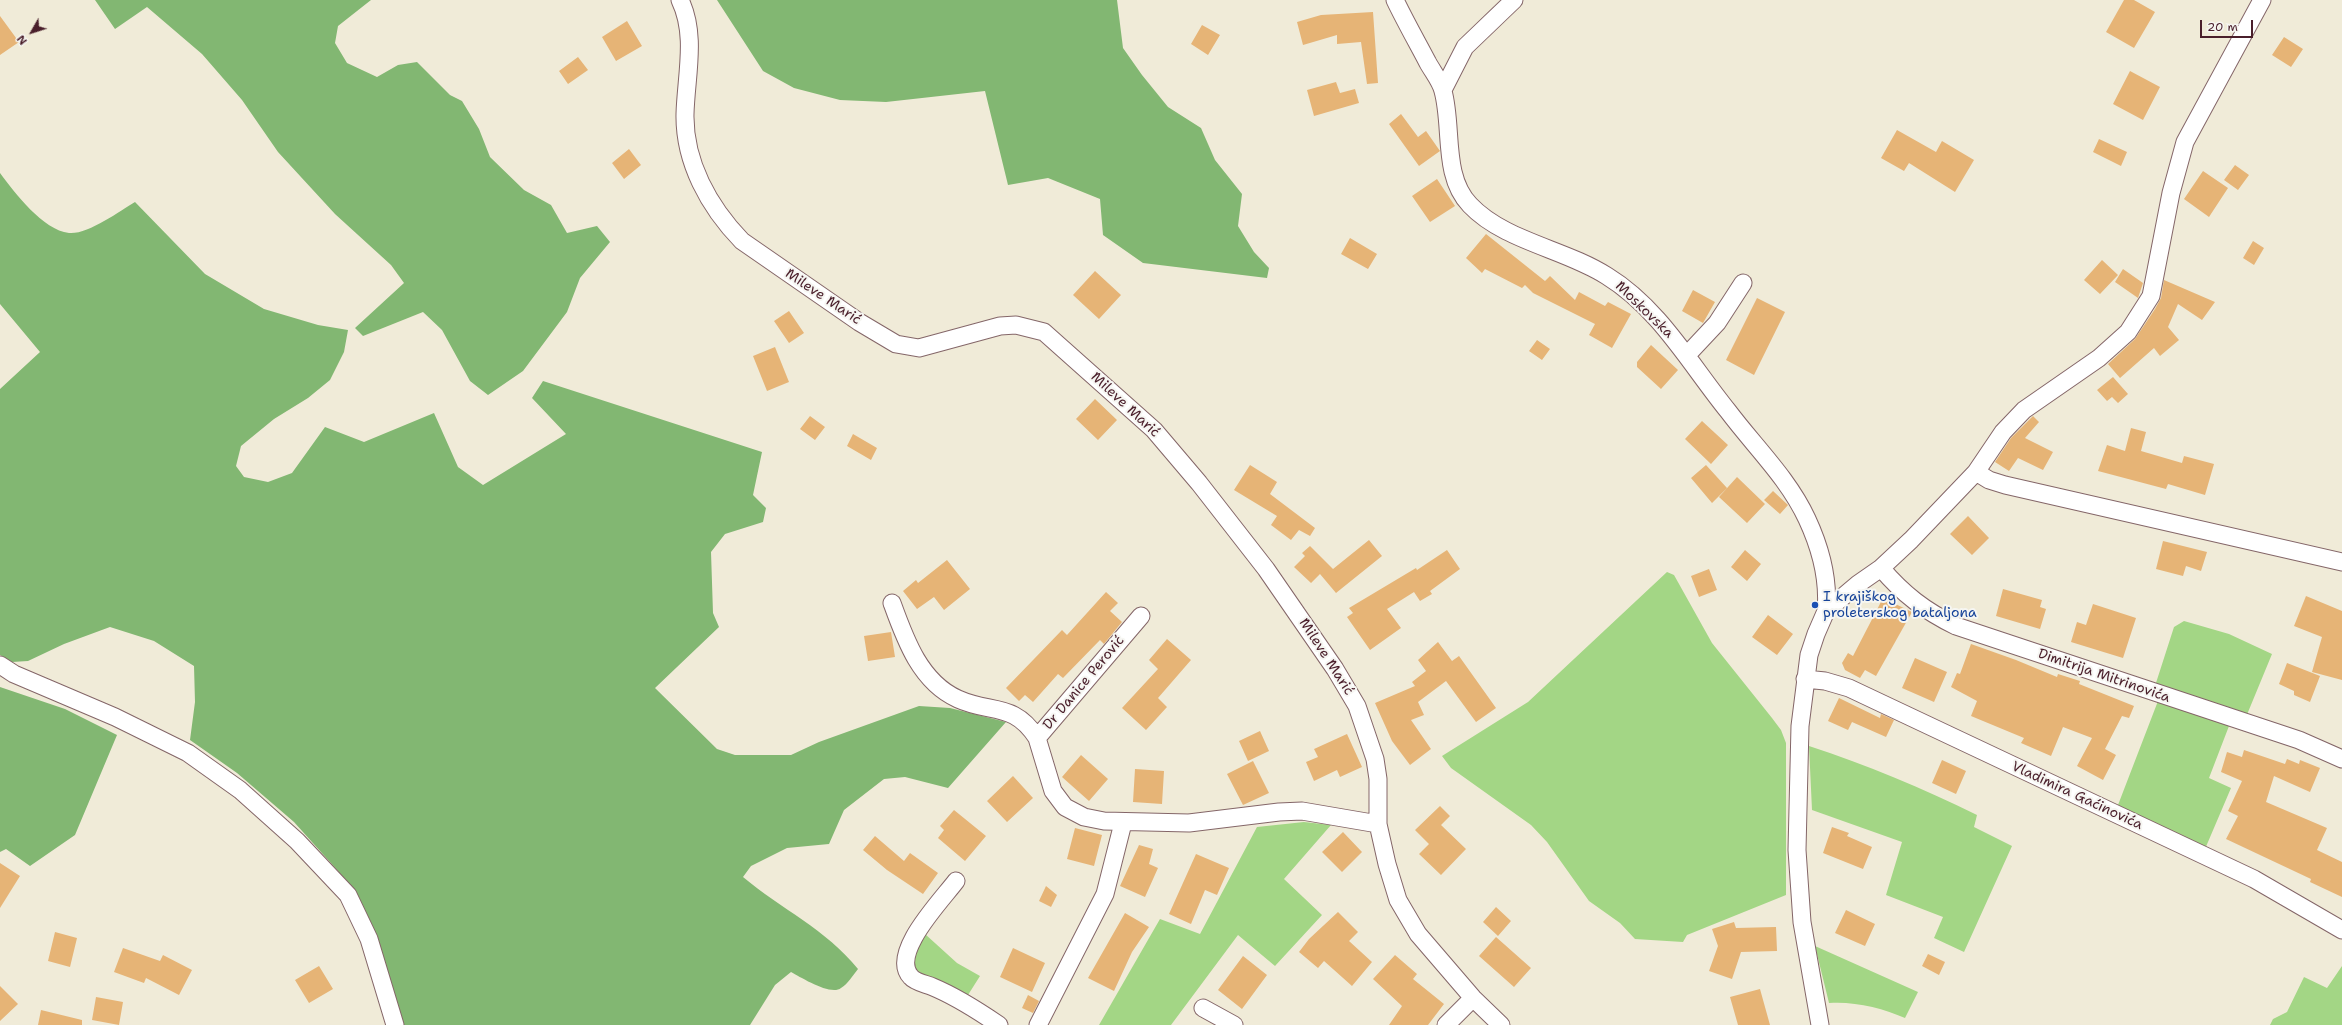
<!DOCTYPE html>
<html>
<head>
<meta charset="utf-8">
<style>
	body { margin:0 }
	#map { position:relative; width:2342px; height:1025px; overflow:hidden; background:#f0ebd8; font-family:"Shantell Sans",sans-serif }
	canvas { display:block }
	.north { position:absolute; left:12px; top:12px; width:40px; height:40px; -webkit-text-stroke:3px #f6f6f2; paint-order:stroke; rotate:231deg; font-size:11px; font-weight:700; line-height:16px; text-align:center; color:#4a1f2b }
	.north::after { content:''; display:block; margin:auto; width:14px; height:18px; background:#4a1f2b; clip-path:polygon(50% 0,100% 100%,50% 72%,0 100%) }
	.scale { position:absolute; left:2200px; top:20px; width:53px; height:18px; box-sizing:border-box; border:2px solid #4a1f2b; border-top:0; padding-left:5px; font-size:12px; line-height:14px; white-space:nowrap; color:#4a1f2b; -webkit-text-stroke:3px #f6f6f2; paint-order:stroke }
</style>
</head>
<body>
<div id="map">
<canvas width="2342" height="1025"></canvas>
<div class="north">N</div>
<div class="scale">20 m</div>
</div>
<script>
const context = document.querySelector('canvas').getContext('2d');
context.lineJoin = 'round';
function fill(path, color) { context.fillStyle = color; context.fill(path, 'evenodd'); }
function stroke(path, color, width, dash) { context.strokeStyle = color; context.lineWidth = width; context.lineCap = dash ? 'butt' : 'round'; context.setLineDash(dash || []); context.stroke(path); }
function write(font, color, halo, rows, align = 'center') {
  context.font = font + ' "Shantell Sans",sans-serif'; context.lineWidth = 4; context.setLineDash([]); context.textBaseline = 'middle'; context.strokeStyle = halo; context.fillStyle = color; for (const [text, x, y, turn = 0] of rows) {
    context.save(); context.translate(x, y); context.rotate((+turn || 0) * Math.PI / 180); context.textAlign = isNaN(turn) ? turn : align; if (halo) context.strokeText(text, 0, 0); context.fillText(text, 0, 0); context.restore();
  }
}
fill(new Path2D(`
	M1667 572 1674 575 1712 643 1772 718 1781 730 1786 743V895L1687 935 1683 942 1635 939 1620 923 1589 901 1547 842 1531 825 1451 768 1442 756 1528 702Z
	M2184 621 2229 634 2272 654 2246 717 2155 686 2174 627Z
	M2158 701 2229 726 2209 778 2231 788 2205 849 2118 805Z
	M1809 746C1867 765 1922 788 1977 815L1974 827 2012 846 1964 952 1934 938 1943 917 1886 895 1902 842 1812 810Z
	M1304 822 1331 825 1284 879 1322 915 1275 966 1238 935 1171 1025H1099L1160 919 1200 934 1257 827Z
	M925 934 957 963 980 976 968 995 917 973C908 959 918 946 925 934Z
	M1815 946 1918 992 1905 1018C1883 1008 1853 1001 1829 1003Z
	M2342 966V1025H2270L2273 1019 2287 1012 2304 977 2327 988Z`), '#a3d685');
fill(new Path2D(`
	M95 0H371L338 26 335 43 347 63 377 77 398 65 417 62 450 95 462 101 479 129 490 157 524 190 551 205 567 233 597 226 610 242 580 278 567 312 523 371 488 395 470 381 442 330 423 312 363 336 355 328 404 283 391 265 335 214 278 152 242 100 202 54 147 7 115 29Z
	M717 0H1117L1123 48 1142 75 1168 107 1201 128 1215 160 1242 194 1238 226 1254 252 1269 268 1267 278 1143 263 1103 235 1100 199 1048 178 1008 185 985 91 886 102 840 100 794 88 763 71Z
	M0 173C15 193 43 230 69 233 87 235 120 211 135 202L205 274 264 309 318 325 348 330 344 352 330 380 308 398 274 419 241 446 236 466 244 477 268 482 292 473 325 427 364 442 434 413 458 467 483 485 566 434 532 398 543 381 762 452 753 495 766 508 763 522 725 534 711 552 713 613 719 627 655 688 717 749 735 755H791L819 742 919 706 950 708 1006 722 948 788 905 777 884 779 844 810 829 844 787 848 751 866 743 877C781 909 826 929 858 969 853 975 848 984 841 988 831 996 802 978 791 972L775 985 750 1025H390L367 932 338 871 294 822 237 773 190 740 195 702 194 666 154 641 110 627 64 644 28 661 12 662 0 655V389L40 352 0 304Z
	M0 687 65 709 117 735 75 835 30 866 6 849 0 852Z`), '#82b772');
fill(new Path2D(`
	M2124 0H2134L2155 12 2134 48 2106 32Z
	M1373 12 1378 83 1367 84 1361 42 1337 44V35L1303 45 1297 22 1321 15Z
	M0 16 19 42 0 55Z
	M627 21 642 46 616 61 602 37Z
	M1202 25 1220 35 1208 55 1191 44Z
	M2284 37 2303 49 2291 67 2272 55Z
	M578 57 588 70 568 84 559 71Z
	M2130 71 2160 87 2143 120 2113 104Z
	M1336 82 1340 93 1355 89 1359 103 1314 116 1307 90Z
	M1401 114 1418 137 1426 131 1440 151 1419 166 1389 124Z
	M1897 130 1936 152 1942 141 1974 160 1955 192 1909 163 1904 171 1881 158Z
	M2099 139 2127 152 2121 166 2093 152Z
	M629 149 641 165 624 179 612 163Z
	M2235 165 2249 175 2238 190 2224 180Z
	M2203 171 2228 188 2209 217 2184 199Z
	M1437 179 1455 206 1430 222 1412 196Z
	M1486 234 1545 281 1550 276 1575 300 1579 292 1605 306 1608 302 1631 314 1612 348 1589 335 1595 324 1533 293 1525 285 1522 288 1485 269 1482 273 1466 258Z
	M1350 238 1377 254 1368 269 1341 254Z
	M2253 241 2264 248 2254 265 2243 258Z
	M2102 260 2118 275 2100 294 2084 280Z
	M2123 269 2143 283 2138 298 2115 282Z
	M1095 271 1121 295 1099 319 1073 295Z
	M2164 280 2215 302 2202 320 2178 304 2168 327 2179 340 2160 356 2154 348 2120 378 2108 364 2135 339 2155 309 2161 298Z
	M1693 290 1715 302 1703 323 1682 311Z
	M1757 298 1785 312 1754 375 1726 360Z
	M789 311 804 333 789 343 774 321Z
	M1537 340 1550 349 1542 360 1529 351Z
	M1651 345 1678 370 1661 389 1637 367V362Z
	M775 347 789 382 767 391 753 356Z
	M2113 377 2128 394 2118 403 2112 397 2107 401 2097 390Z
	M1095 399 1117 420 1098 440 1076 419Z
	M810 416 825 427 815 440 800 429Z
	M2033 416 2039 422 2025 438 2053 452 2043 470 2018 458 2009 471 1995 462 2011 438Z
	M1702 421 1728 445 1711 464 1685 439Z
	M2131 428 2146 432 2141 451 2182 463 2184 456 2214 464 2205 495 2168 484 2166 489 2098 471 2107 445 2125 451Z
	M853 434 877 448 871 460 847 446Z
	M1250 465 1277 482 1270 494 1315 528 1310 536 1299 530 1291 540 1271 525 1277 516 1234 490Z
	M1706 465 1727 488 1712 503 1691 478Z
	M1737 477 1765 504 1747 523 1719 497Z
	M1773 491 1788 505 1780 514 1764 500Z
	M1968 516 1989 538 1972 555 1950 534Z
	M1369 540 1382 556 1336 593 1320 574 1311 583 1294 567 1305 556 1302 553 1310 546 1333 569Z
	M2163 541 2207 552 2201 571 2186 566 2183 576 2156 569Z
	M1447 550 1460 569 1430 591 1432 594 1420 601 1414 592 1387 609 1401 628 1370 650 1347 617 1353 613 1349 608 1416 568 1417 570Z
	M1745 550 1761 564 1747 581 1731 567Z
	M947 560 970 589 944 610 934 597 917 609 903 591 916 580 918 583Z
	M1709 569 1717 590 1699 597 1691 576Z
	M2003 589 2042 600 2040 607 2046 609 2040 629 1996 616Z
	M1106 592 1118 603 1110 611 1122 622 1104 644 1100 640 1063 678 1058 674 1033 702 1025 695 1019 701 1006 688 1062 630 1067 635Z
	M2306 596 2342 611V680L2312 672 2322 637 2294 626Z
	M1883 598 1912 612 1876 676 1865 670 1860 678 1845 670 1842 663 1848 653 1853 656Z
	M2093 604 2136 618 2123 658 2071 642 2077 622 2086 625Z
	M1768 615 1793 634 1777 655 1752 637Z
	M891 632 895 657 868 661 864 636Z
	M1167 639 1191 660 1158 698 1167 707 1146 730 1122 708 1158 669 1149 660Z
	M1438 642 1452 661 1459 656 1496 708 1476 722 1446 681 1418 702 1424 715 1411 720 1431 749 1410 765 1392 741 1375 703 1415 686 1412 682 1426 671 1418 660Z
	M1971 644 2016 660 2057 677 2058 674 2080 681 2079 684 2134 706 2129 718 2122 716 2105 749 2116 755 2103 780 2077 766 2092 738 2063 727 2051 756 2021 743 2024 738 1971 716 1977 701 1951 687 1957 673 1960 674Z
	M1915 658 1947 672 1934 702 1902 688Z
	M2287 663 2320 676 2310 702 2294 695V691L2279 684Z
	M1839 698 1880 718 1881 714 1894 720 1886 737 1852 722 1848 730 1828 721Z
	M1260 731 1269 751 1248 761 1239 741Z
	M1347 734 1362 767 1340 777 1337 770 1314 781 1306 762 1318 757 1314 749Z
	M2244 750 2285 764 2287 759 2299 764 2300 760 2320 768 2310 792 2274 776 2266 802 2327 828 2317 850 2342 862V897L2310 882 2311 879 2226 839 2238 816 2228 811 2242 781 2221 772 2227 752 2242 757Z
	M1081 755 1108 779 1089 801 1062 777Z
	M1942 760 1966 771 1956 794 1932 783Z
	M1253 761 1269 793 1243 805 1227 774Z
	M1135 769 1164 771 1162 804 1133 802Z
	M1013 776 1033 798 1007 822 987 801Z
	M1440 806 1450 816 1441 825 1466 849 1441 875 1419 854 1429 844 1415 830Z
	M954 810 986 836 965 861 938 838 944 830 940 826Z
	M1832 827 1849 833 1847 836 1872 847 1863 869 1823 853Z
	M1075 828 1102 835 1094 866 1067 859Z
	M1343 832 1362 852 1342 872 1322 852Z
	M875 836 904 861 910 853 938 873 923 894 887 870 863 850Z
	M1139 845 1153 849 1149 864 1158 868 1145 897 1120 886Z
	M1196 854 1229 868 1217 895 1205 890 1191 924 1169 914Z
	M0 863 20 876 0 908Z
	M1046 886 1057 895 1051 907 1039 901Z
	M1496 907 1511 921 1498 936 1483 922Z
	M1846 910 1875 924 1865 946 1835 933Z
	M1338 912 1358 932 1349 941 1372 962 1352 986 1324 961 1318 968 1299 952 1309 939Z
	M1125 913 1149 927 1132 952 1114 991 1088 978Z
	M1734 922 1736 928 1776 927 1777 951 1741 952 1732 979 1709 971 1718 946 1712 929Z
	M55 932 77 938 70 967 48 961Z
	M1496 937 1531 968 1514 987 1479 956Z
	M123 948 160 961 163 955 192 970 179 995 146 978 144 983 114 972Z
	M1013 948 1045 963 1032 992 1000 977Z
	M1928 954 1945 962 1939 975 1922 966Z
	M1395 955 1417 974 1413 979 1444 1004 1428 1025H1389L1402 1006 1373 979Z
	M1243 956 1267 975 1242 1009 1218 990Z
	M319 966 333 989 309 1003 295 980Z
	M0 986 18 1004 0 1021Z
	M1760 989 1770 1025H1738L1730 997Z
	M1028 995 1039 1001 1033 1013 1022 1008Z
	M96 997 123 1002 119 1025 92 1020Z
	M41 1010 82 1020V1025H38Z`), '#e6b476');
const street = new Path2D(`
	M680 0C697 35 686 76 685 114 684 162 709 207 742 241L859 322 896 344 919 348 1000 326 1016 325 1044 332 1154 430 1199 483 1266 569 1335 669 1357 706 1375 759 1378 779V824L1387 864 1398 900 1418 934 1473 998 1501 1025
	M1395 0C1405 21 1417 42 1428 63 1433 72 1441 82 1443 91 1453 127 1442 176 1470 205 1504 241 1565 249 1607 276 1659 308 1690 364 1728 411 1755 447 1788 478 1807 519 1821 549 1829 579 1826 611
	M1443 90 1465 47 1514 0
	M1687 355 1717 323 1743 283
	M1976 472 1989 480 2005 485 2342 562
	M1881 568C1903 594 1925 611 1956 626L2299 740 2342 759
	M892 603C905 639 920 682 958 699 991 714 1014 702 1037 738
	M1141 616 1037 738 1053 791 1065 807 1084 817 1104 821 1189 823 1279 812 1302 811 1378 824
	M0 665 14 674 115 717 188 753 240 790 297 841 348 895 369 939 395 1025
	M1805 679 1825 681 1849 688 2254 879 2342 930
	M956 881C941 901 889 954 911 977 915 982 926 984 933 987 957 997 977 1010 999 1025
	M1203 1008 1234 1025
	M1038 1025 1105 894 1123 823
	M1446 1025 1473 998
	M1820 1025 1802 922 1797 850 1800 726 1809 655 1816 634 1826 611 1858 584 1881 568 1911 540 1976 472 2003 432 2024 410 2099 358 2128 332 2151 296 2171 193 2185 142 2262 0`);
stroke(street, '#846668', 19);
stroke(street, '#fff', 17);
for (const [x, y, r, color] of [
	[1815,605,4,"#1a4fb4"]
]) { const dot = new Path2D(); dot.arc(x, y, r, 0, 2 * Math.PI); context.fillStyle = color; context.fill(dot); stroke(dot, '#f6f6f2', 1.5); }
write('14px', '#4a1f2b', '#f6f6f2', [
	["Mileve Marić",823,297,34],
	["Moskovska",1644,310,44],
	["Mileve Marić",1125,405,43],
	["Mileve Marić",1326,657,57],
	["Dimitrija Mitrinovića",2104,676,19],
	["Dr Danice Perović",1084,683,-50],
	["Vladimira Gaćinovića",2077,796,25]
]);
write('14px', '#164399', '#f6f6f2', [
	["I krajiškog",1823,597],
	["proleterskog bataljona",1823,613]
], 'left');
</script>
</body>
</html>
